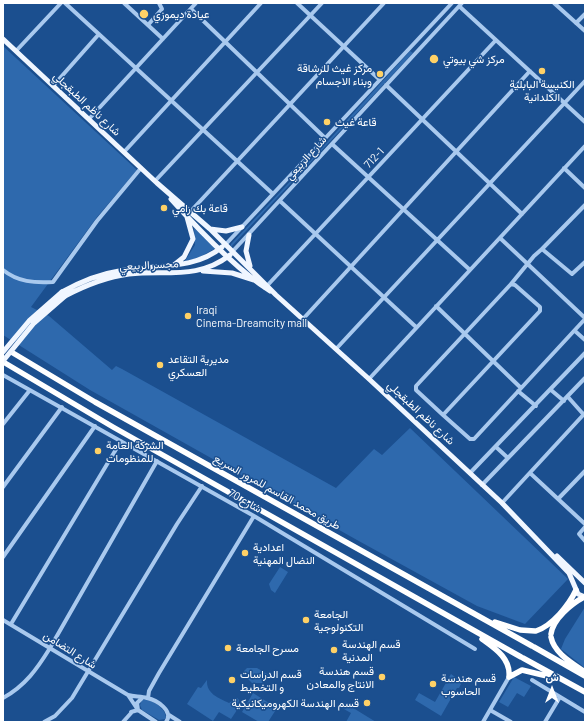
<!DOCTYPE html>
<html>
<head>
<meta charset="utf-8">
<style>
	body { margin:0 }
	#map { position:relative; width:588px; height:725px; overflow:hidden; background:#1b4f8f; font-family:Barlow,Vazirmatn,sans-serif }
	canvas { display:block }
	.frame { position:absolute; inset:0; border:4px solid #fff; pointer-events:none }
	.north { position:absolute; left:532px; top:669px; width:40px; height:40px; -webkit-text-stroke:3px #1b4f8f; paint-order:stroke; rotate:0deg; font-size:11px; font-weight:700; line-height:16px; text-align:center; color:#fff }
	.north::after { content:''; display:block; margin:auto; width:14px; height:18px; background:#fff; clip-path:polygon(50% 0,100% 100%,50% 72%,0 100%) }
</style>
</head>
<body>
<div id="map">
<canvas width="588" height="725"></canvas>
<div class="frame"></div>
<div class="north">ش</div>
</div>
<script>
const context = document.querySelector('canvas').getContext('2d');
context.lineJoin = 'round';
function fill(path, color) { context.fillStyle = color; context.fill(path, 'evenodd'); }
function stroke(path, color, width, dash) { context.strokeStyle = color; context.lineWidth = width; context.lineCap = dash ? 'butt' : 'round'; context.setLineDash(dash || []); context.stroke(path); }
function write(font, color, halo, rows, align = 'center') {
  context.font = font + ' Barlow,Vazirmatn,sans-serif'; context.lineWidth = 3; context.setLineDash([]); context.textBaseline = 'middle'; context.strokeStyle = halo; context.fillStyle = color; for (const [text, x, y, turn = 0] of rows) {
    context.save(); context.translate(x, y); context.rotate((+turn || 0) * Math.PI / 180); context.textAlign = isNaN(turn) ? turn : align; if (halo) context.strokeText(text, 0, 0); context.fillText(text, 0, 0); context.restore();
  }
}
fill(new Path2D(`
	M3 46 137 170 97 217 31 307 49 316 112 370 116 366 122 369 336 488 374 449 382 455 410 428 568 579 525 624 477 606 357 540 90 390 3 335Z
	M410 51 413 53 231 247V244L317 153Z
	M194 228 216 248 198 258 185 261 195 245Z
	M280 567 288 572 275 593 271 590 269 584Z
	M585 607V668L561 649 565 639Z
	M247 668H257L269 675 262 683H252L244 675V671Z
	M451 674 462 682 459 688H457L441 716 415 700 419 693 435 702Z
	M514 677 531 686 524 697 517 693 508 707 499 702Z
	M207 680C206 694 219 698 229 703L237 698 239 700 237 710 231 719 219 712 213 721 187 704 198 687 201 688Z
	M253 693 277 708 268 722H259L242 712Z
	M142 700C151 698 165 708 166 717L165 719 159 720 142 710 140 705Z
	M345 703 376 722H346L351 713 342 708Z`), '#2e69ad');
stroke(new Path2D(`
	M65 3 273 194
	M124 3 163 39
	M297 3 380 80
	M554 3 585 31
	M459 6 585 122
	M191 9 325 138
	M576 23 585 14
	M148 25 162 9 159 3
	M16 51 61 3
	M386 85 522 214
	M53 86 99 34
	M89 119 196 3
	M332 144 470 270
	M124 152 261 3
	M564 168 585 188
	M155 181 322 3
	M280 201 416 327
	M585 205 542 249 572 274 585 262
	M190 212 384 3
	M500 238 585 318
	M226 244 452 3
	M233 251 462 3
	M3 270C18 282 34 283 53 282L97 221 141 168
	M511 284 534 256 542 249
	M265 288 496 40
	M436 306 521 388
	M303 319 530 71
	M575 331 585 340
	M336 349 585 81
	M3 375 254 516 475 649
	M369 379 585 146
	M551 390 564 401
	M518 391 536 406
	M568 397 584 415
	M443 415 416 390V386L511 284 515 285 540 307V311L443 415 470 439H474L585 319
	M3 424 30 390
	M496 447 508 458
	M470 473 585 353
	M530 473 585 524
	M482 485 585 378
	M3 487 62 407
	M558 499 585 471
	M502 503 585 413
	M585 527 579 534 585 541
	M3 557 95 426
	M3 620 128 695C134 697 141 696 147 698 157 700 174 711 166 722
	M11 624 121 441
	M532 680 585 712
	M128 695 138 710 131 712
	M3 698C25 686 37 669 50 648L157 461
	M142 698 137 703 138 710 156 722
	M148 698 149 691 159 673 254 516
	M490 710 511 722
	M169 715 180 722
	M44 722 55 716 72 698 177 524 202 486
	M123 722 132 712
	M483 722 509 677
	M545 722 560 697`), '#a9c9ee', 4);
stroke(new Path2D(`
	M3 39 158 184
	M157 183 210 229 276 295 369 379 502 503 569 573 578 594 585 597
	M171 199C198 229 237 270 270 291
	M210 229 226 231 242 227
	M249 235 246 251 250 266
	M174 265 184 257 193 239 187 217
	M203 271 232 273 254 280
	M62 292C80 282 99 274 119 271 155 264 193 271 222 247
	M65 296C86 285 106 277 129 274 166 270 198 280 230 255
	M557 556 585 583`), '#f0f6ff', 5);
stroke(new Path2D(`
	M13 353 95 402 532 646
	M5 363 113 427 521 657
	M495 622 520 630 535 631
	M536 631C552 626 569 605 576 590
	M551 634C553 619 571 604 584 597
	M551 637C554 653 572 663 585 672
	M482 639C496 649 511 659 509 677
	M534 647 585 676
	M523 658 585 692
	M509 677 522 670 551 677`), '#fff', 5.5);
stroke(new Path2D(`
	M3 352 29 321 62 292
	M3 361 34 323 65 296`), '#f0f6ff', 5);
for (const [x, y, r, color] of [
	[144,14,5,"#ffd166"],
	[434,59,5,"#ffd166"],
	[542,71,4,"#ffd166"],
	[380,74,4,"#ffd166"],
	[327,122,4,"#ffd166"],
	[164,208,4,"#ffd166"],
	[188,316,4,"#ffd166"],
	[160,365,4,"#ffd166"],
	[98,451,4,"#ffd166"],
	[245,553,4,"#ffd166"],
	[306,620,4,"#ffd166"],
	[228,648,4,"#ffd166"],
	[334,650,4,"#ffd166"],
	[382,677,4,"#ffd166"],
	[232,680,4,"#ffd166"],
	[433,684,4,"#ffd166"],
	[367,703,4,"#ffd166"]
]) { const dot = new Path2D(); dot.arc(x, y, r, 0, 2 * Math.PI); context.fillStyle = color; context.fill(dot); stroke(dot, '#1b4f8f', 1.5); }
write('11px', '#fff', '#1b4f8f', [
	["عيادة ديموزي",153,14],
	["مركز شي بيوتي",443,59],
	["مركز غيث للرشاقة",372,68,"right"],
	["وبناء الاجسام",372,81,"right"],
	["الكنيسة البابلية",542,84,"center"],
	["الكلدانية",542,97,"center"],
	["قاعة غيث",335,122],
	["قاعة بك رامي",172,208],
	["Iraqi",196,310],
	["Cinema-Dreamcity mall",196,323],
	["مديرية التقاعد",168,359],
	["العسكري",168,372],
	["الشركة العامة",106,445],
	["للمنظومات",106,458],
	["اعدادية",253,547],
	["النضال المهنية",253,560],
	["الجامعة",314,614],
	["التكنولوجية",314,627],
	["قسم الهندسة",342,644],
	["المدنية",342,657],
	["مسرح الجامعة",236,648],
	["قسم هندسة",374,671,"right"],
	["الانتاج والمعادن",374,684,"right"],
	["قسم الدراسات",240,674],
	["و التخطيط",240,687],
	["قسم هندسة",441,678],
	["الحاسوب",441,691],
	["قسم الهندسة الكهروميكانيكية",359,703,"right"]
], 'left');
write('11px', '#fff', '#1b4f8f', [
	["شارع ناظم الطبقجلي",87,104,43],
	["شارع الربيعي",306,158,-48],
	["712-1",374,158,-47],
	["مجسر الربيعي",149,265,-3],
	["شارع ناظم الطبقجلي",421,413,43],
	["طريق محمد القاسم للمرور السريع",277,492,29],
	["شارع 70",245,501,30],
	["شارع التضامن",70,650,32]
]);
</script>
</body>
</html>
